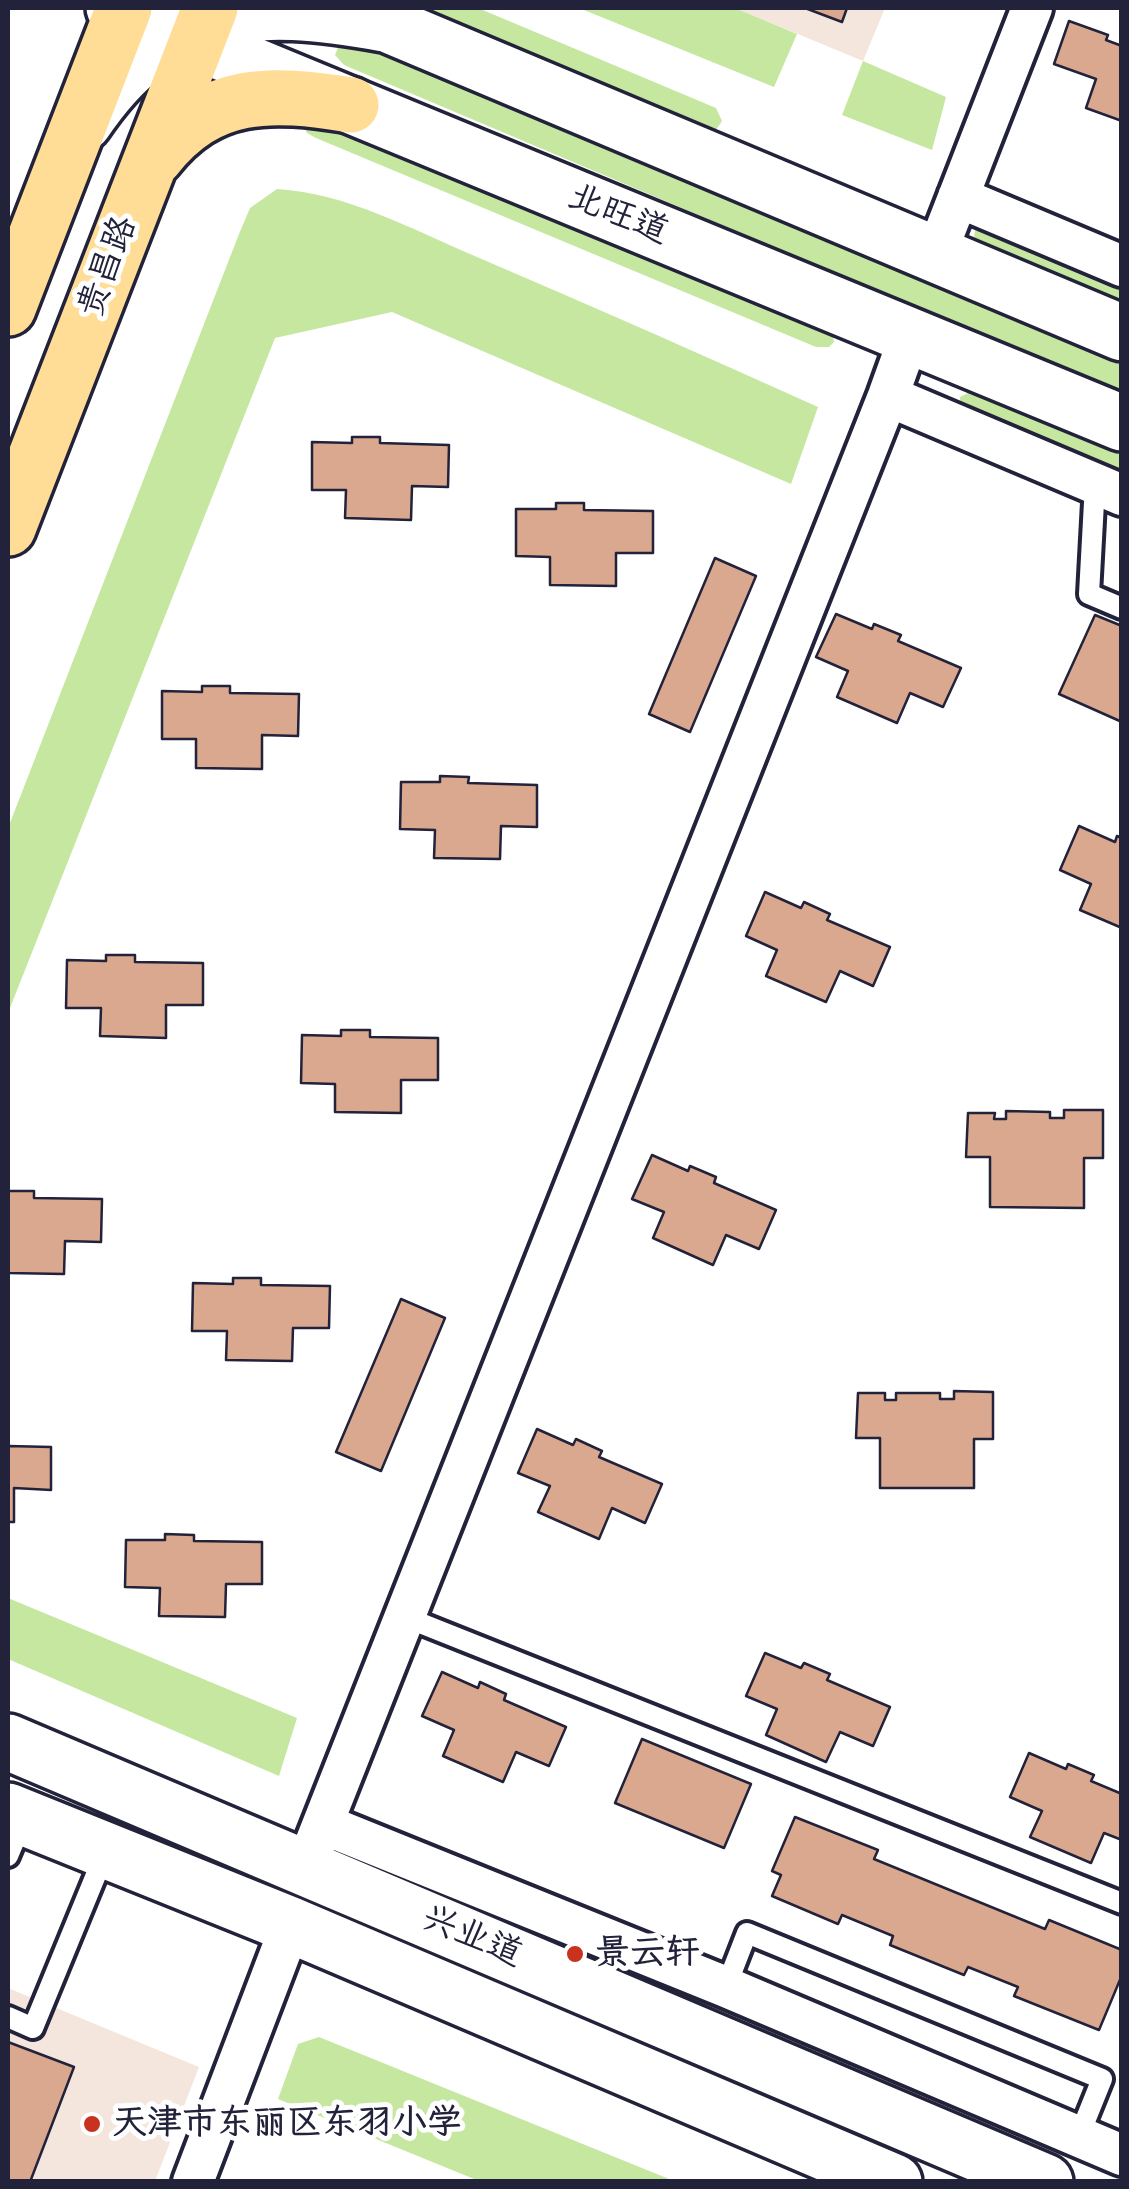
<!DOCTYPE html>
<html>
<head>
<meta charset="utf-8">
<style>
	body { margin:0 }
	#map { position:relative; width:1129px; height:2189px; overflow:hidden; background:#fff; font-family:"Shantell Sans",sans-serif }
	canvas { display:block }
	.frame { position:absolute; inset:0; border:10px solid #22223b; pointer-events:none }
</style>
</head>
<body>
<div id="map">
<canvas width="1129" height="2189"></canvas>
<div class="frame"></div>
</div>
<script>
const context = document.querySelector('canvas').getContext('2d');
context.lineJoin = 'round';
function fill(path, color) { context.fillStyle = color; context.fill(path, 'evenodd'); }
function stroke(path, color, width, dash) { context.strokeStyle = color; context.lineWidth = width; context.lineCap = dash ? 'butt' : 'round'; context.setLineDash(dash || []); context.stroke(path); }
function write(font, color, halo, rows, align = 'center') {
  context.font = font + ' "Shantell Sans","LXGW WenKai TC",sans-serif'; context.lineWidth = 10; context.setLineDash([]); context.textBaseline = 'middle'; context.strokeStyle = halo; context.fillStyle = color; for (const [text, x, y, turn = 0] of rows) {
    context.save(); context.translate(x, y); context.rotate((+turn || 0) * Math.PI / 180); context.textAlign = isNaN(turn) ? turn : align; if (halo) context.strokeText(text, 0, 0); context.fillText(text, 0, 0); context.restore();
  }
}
fill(new Path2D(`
	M735 8H885L863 61Z
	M8 1988 199 2067 155 2181H8Z`), '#f4e5dd');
fill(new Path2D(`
	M413 8H478L716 108 722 121 716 130 706 132Z
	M579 8H735L797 34 774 87Z
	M355 39 1121 361V394L344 65 335 55 341 40Z
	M863 61 946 97 932 150 842 115Z
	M310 113 832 331 834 342 829 347H816L316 138 307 133 302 122Z
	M277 189C347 193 413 230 477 257 592 306 705 356 818 407L791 484 392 312 275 338 8 1013V828L239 234 250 208Z
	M976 225 1121 277V301L979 241 974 237Z
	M972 391 1121 453V477L961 410 960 397Z
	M8 1598 297 1718 279 1776 8 1659Z
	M319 2037 674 2181H479L278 2099 298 2044Z`), '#c5e7a0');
const building = new Path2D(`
	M805 8H847L842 22Z
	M1069 21 1108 35 1106 40 1122 46V121L1086 108 1096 79 1054 64Z
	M352 437H380V443L449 445 448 487 412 486 411 520 345 518 346 490H312V442L352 443Z
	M556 503H584V510L653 511V553H616V586L550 585V557L516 556V509H556Z
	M715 558 756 576 690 732 649 714Z
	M836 614 872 629 874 624 901 635 898 641 961 668 943 707 910 693 897 723 837 697 848 671 816 657Z
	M1095 615 1122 626V722L1059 694Z
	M202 686H230V693L299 694 298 736 262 735V769L196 768V739H162V691L202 692Z
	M440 776 469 777 468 783 537 785V827L501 826 500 859 434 858 435 830 400 829 401 782H440Z
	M1079 826 1115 842 1117 836 1122 838V928L1080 910 1091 884 1060 870Z
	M765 892 801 908 804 902 830 914 827 920 890 947 873 986 840 971 826 1002 766 976 777 950 746 936Z
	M106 955H135V962L203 963V1005H166V1038L100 1036 101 1008H66L67 960 106 961Z
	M341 1030H370V1037L438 1038V1080H401V1113L335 1112V1084L301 1083 302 1035 341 1036Z
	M1064 1110H1103V1158H1084V1208L990 1207V1157H966L968 1113H995L994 1119H1006V1111L1050 1112V1118H1064Z
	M652 1155 688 1171 690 1166 716 1177 714 1183 776 1210 759 1249 726 1235 713 1265 653 1238 664 1212 632 1199Z
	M8 1191H34V1198L102 1199 101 1242 65 1241 64 1274 8 1273Z
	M233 1278H261V1285L330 1286 329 1328H293L292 1361 226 1360 227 1331H192L193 1283 233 1284Z
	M401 1299 445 1318 381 1471 336 1452Z
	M954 1391 993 1392V1439H974V1488H880V1438H856L858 1393H885V1400H896V1393H940V1399H954Z
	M537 1429 573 1445 576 1439 602 1451 599 1457 662 1484 645 1523 612 1508 599 1539 538 1512 550 1486 518 1473Z
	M8 1446 51 1447V1490L14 1488V1522H8Z
	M165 1534 194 1535V1541L262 1542V1584H226L225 1617 159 1616 160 1588 125 1587 126 1540H165Z
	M765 1653 801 1668 804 1663 830 1674 827 1680 890 1707 873 1746 840 1732 826 1762 766 1735 777 1709 746 1696Z
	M442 1672 478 1688 480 1682 506 1694 504 1700 566 1727 549 1766 516 1752 503 1782 443 1756 454 1730 422 1716Z
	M642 1739 751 1784 724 1848 615 1803Z
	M1029 1753 1066 1769 1068 1764 1094 1775 1091 1781 1122 1794V1840L1104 1833 1091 1863 1030 1837 1042 1811 1010 1797Z
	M795 1817 878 1850 874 1859 1045 1929 1049 1920 1122 1950V1975L1099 2030 1014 1996 1018 1987 968 1967 964 1975 890 1945 893 1936 842 1915 838 1924 772 1896 781 1875 772 1871Z
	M8 2042 74 2067 30 2182H8Z`);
fill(building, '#daa88e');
stroke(building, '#22223b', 2.5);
const lane = new Path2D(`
	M1095 484 1089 594 1122 608
	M405 1617 1122 1903
	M8 1856 23 1820
	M726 1987 747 1933 1102 2079 1079 2136
	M8 2017 33 2028 105 1853`);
const street = new Path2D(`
	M958 197 1122 266
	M936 254 1032 8
	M888 396 1122 495
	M323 1824 726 1987 1122 2155
	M306 1866 888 396 910 335
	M193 2182 291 1925`);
const secondary = new Path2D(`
	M114 8 1122 423
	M348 8 1122 333
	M84 123C164 4 253 0 384 24
	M8 1742 1045 2182
	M8 1811 291 1925 894 2182`);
const primary = new Path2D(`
	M155 158C209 89 271 92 351 105
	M8 308 124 8
	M8 528 210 8`);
stroke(lane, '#22223b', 28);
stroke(street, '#22223b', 48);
stroke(secondary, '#22223b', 62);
stroke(primary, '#22223b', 62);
stroke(lane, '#fff', 20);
stroke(street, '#fff', 40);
stroke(secondary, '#fff', 55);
stroke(primary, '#ffdd96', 55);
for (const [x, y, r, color] of [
	[575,1954,10,"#c8321e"],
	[92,2124,10,"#c8321e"]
]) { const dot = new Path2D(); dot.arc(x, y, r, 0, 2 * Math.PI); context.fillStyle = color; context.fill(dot); stroke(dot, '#fff', 4); }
write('35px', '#22223b', '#fff', [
	["北旺道",618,215,22],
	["贵昌路",108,267,-69],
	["兴业道",472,1937,23]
]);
write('bold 35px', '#22223b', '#fff', [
	["景云轩",595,1954],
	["天津市东丽区东羽小学",112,2124]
], 'left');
</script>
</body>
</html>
